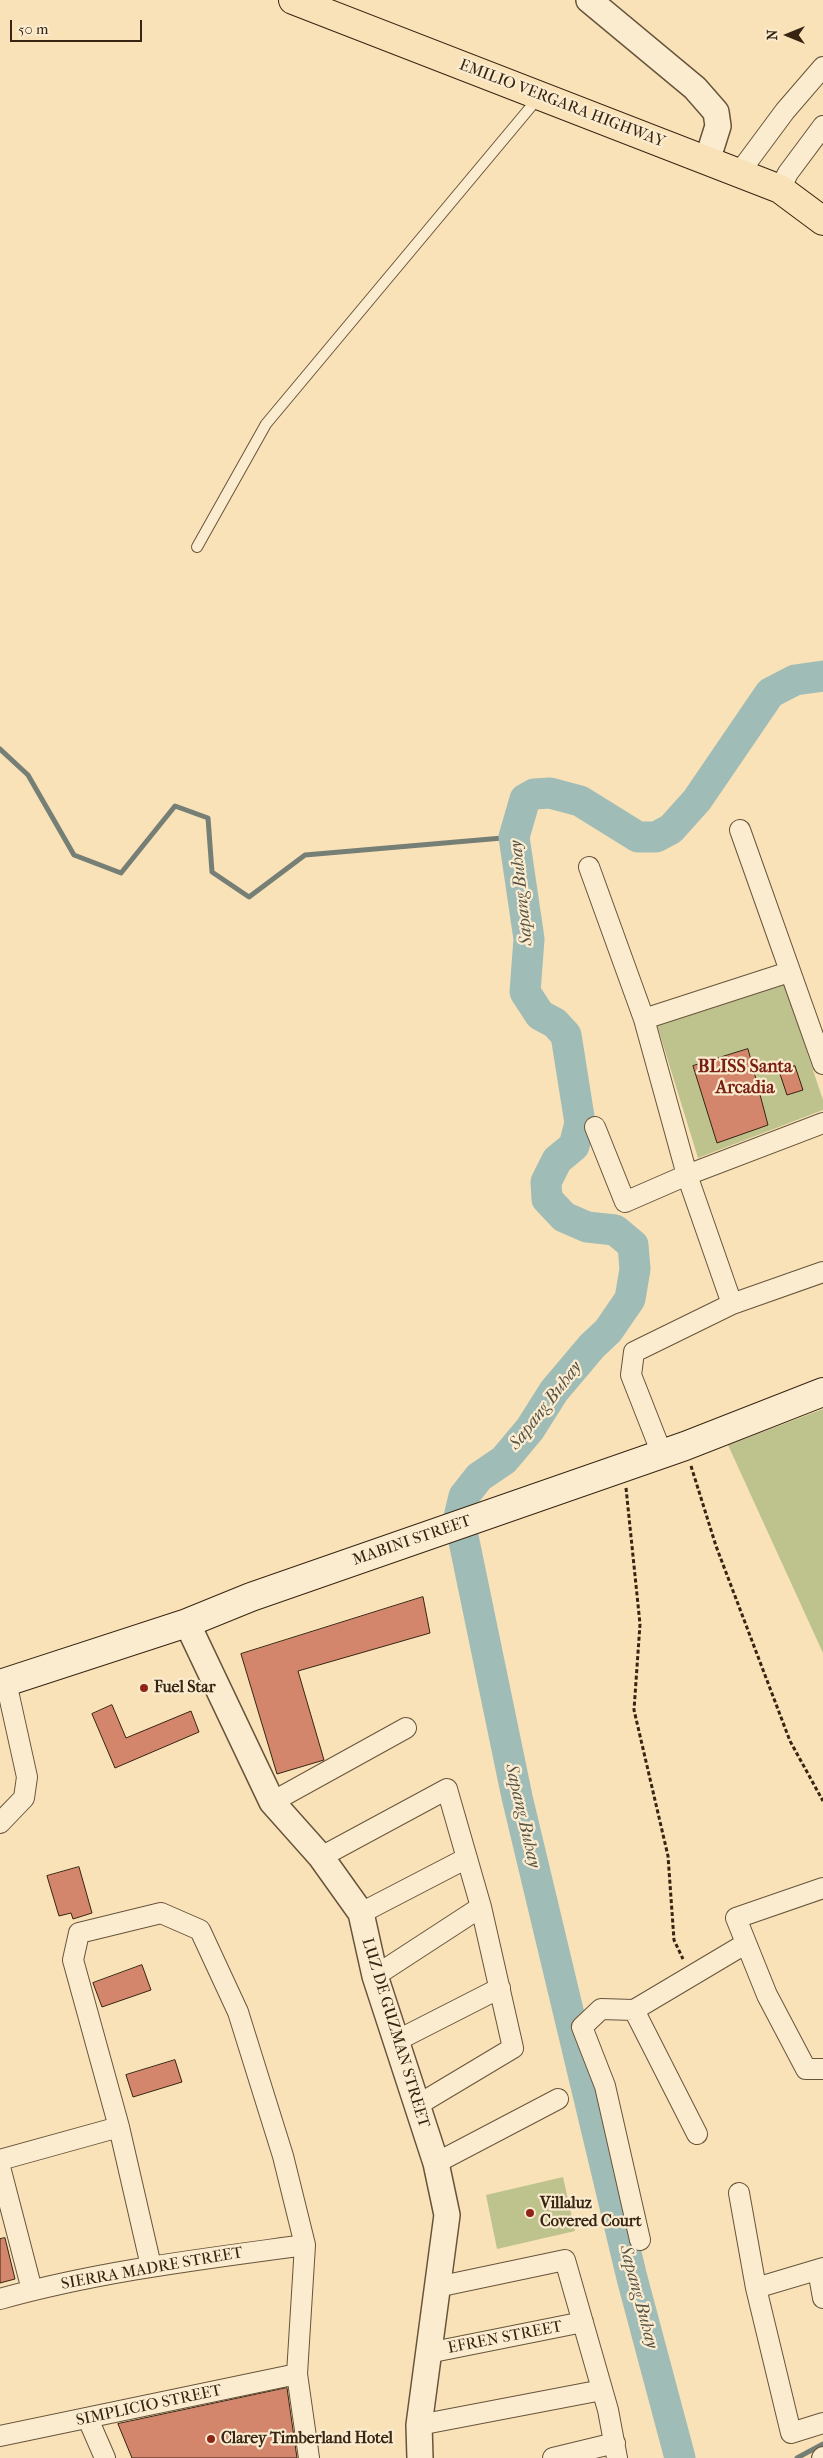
<!DOCTYPE html>
<html>
<head>
<meta charset="utf-8">
<style>
	body { margin:0 }
	#map { position:relative; width:823px; height:2458px; overflow:hidden; background:#f9e2b7; font-family:"IM FELL French Canon",serif }
	canvas { display:block }
	.north { position:absolute; left:763px; top:10px; width:50px; height:50px; -webkit-text-stroke:4px #fbecd0; paint-order:stroke; rotate:270deg; font-size:14px; font-weight:700; line-height:20px; text-align:center; color:#372412 }
	.north::after { content:''; display:block; margin:auto; width:18px; height:22px; background:#372412; clip-path:polygon(50% 0,100% 100%,50% 72%,0 100%) }
	.scale { position:absolute; left:10px; top:20px; width:132px; height:22px; box-sizing:border-box; border:2px solid #372412; border-top:0; padding-left:6px; font-size:15px; line-height:18px; white-space:nowrap; color:#372412; -webkit-text-stroke:4px #fbecd0; paint-order:stroke }
</style>
</head>
<body>
<div id="map">
<canvas width="823" height="2458"></canvas>
<div class="north">N</div>
<div class="scale">50 m</div>
</div>
<script>
const context = document.querySelector('canvas').getContext('2d');
context.lineJoin = 'round';
function fill(path, color) { context.fillStyle = color; context.fill(path, 'evenodd'); }
function stroke(path, color, width, dash) { context.strokeStyle = color; context.lineWidth = width; context.lineCap = dash ? 'butt' : 'round'; context.setLineDash(dash || []); context.stroke(path); }
function write(font, color, halo, rows, align = 'center') {
  context.font = font + ' "IM FELL French Canon",serif'; context.lineWidth = 4.5; context.setLineDash([]); context.textBaseline = 'middle'; context.strokeStyle = halo; context.fillStyle = color; for (const [text, x, y, turn = 0] of rows) {
    context.save(); context.translate(x, y); context.rotate((+turn || 0) * Math.PI / 180); context.textAlign = isNaN(turn) ? turn : align; if (halo) context.strokeText(text, 0, 0); context.fillText(text, 0, 0); context.restore();
  }
}
fill(new Path2D(`
	M784 983 823 1100V1110L698 1158 657 1025Z
	M823 1409V1653L728 1445Z
	M563 2177 575 2231 497 2249 486 2195Z`), '#bec38e');
stroke(new Path2D(`
	M0 749 28 775 74 855 121 873 175 806 208 818 212 872 249 897 305 855 514 837
	M797 2458 823 2444`), '#767f75', 5);
stroke(new Path2D(`
	M680 2458 632 2278 517 1797 459 1517 464 1496 479 1477 504 1460 530 1429 554 1391 592 1346 608 1331 630 1299 635 1269 633 1245 615 1230 587 1227 564 1217 547 1199 546 1182 557 1160 574 1146 580 1123 566 1035 555 1023 540 1015 525 992 529 939 514 837 525 799 534 794 550 793 580 801 638 837H656L671 829 697 800 770 693 795 680 823 676`), '#a0bcb7', 31);
const building = new Path2D(`
	M748 1049 768 1125 717 1143 693 1066Z
	M795 1066 803 1090 787 1095 779 1071Z
	M423 1597 430 1633 298 1671 324 1760 277 1774 241 1654Z
	M112 1705 126 1738 191 1711 199 1732 115 1768 92 1714Z
	M79 1867 92 1913 73 1919 71 1913 59 1916 47 1876Z
	M142 1965 151 1990 102 2007 93 1983Z
	M175 2060 182 2082 133 2097 126 2075Z
	M5 2238 15 2279 0 2283V2239Z
	M287 2388 297 2458H132L118 2424Z`);
fill(building, '#d3866c');
stroke(building, '#372412', 1);
const service = new Path2D(`
	M197 547 266 424 539 97`);
const minor = new Path2D(`
	M739 173 785 111 823 67
	M780 189 788 173 823 126
	M740 830 823 1064
	M589 867 644 1019 687 1175 732 1304
	M644 1019 789 972
	M595 1127 625 1202 687 1175 823 1123
	M662 1454 631 1375 634 1352 732 1304 823 1272
	M272 1802 406 1728
	M0 1823 24 1798 27 1777 6 1682
	M321 1857 447 1789 481 1907 513 2048 416 2106
	M823 1888 736 1918 767 1995 806 2069H823
	M361 1913 467 1858
	M375 1976 481 1907
	M634 2010 601 2009 582 2027 605 2086 640 2240
	M396 2041 500 1988
	M697 2134 634 2010 745 1944
	M0 2160 119 2127
	M436 2163 558 2099
	M0 2167 32 2290
	M739 2193 756 2288 791 2433 823 2423
	M151 2266 119 2127 73 1960 79 1933 161 1913 200 1930 238 2012 283 2156 305 2245 297 2374 309 2458
	M818 2270 823 2298
	M437 2287 565 2260 608 2410 617 2458
	M756 2288 823 2268
	M0 2299C100 2271 203 2259 305 2245
	M428 2353 583 2322
	M88 2419 105 2458
	M419 2425 602 2390
	M0 2436 297 2374
	M553 2458 615 2443
	M822 2458 823 2457`);
const tertiary = new Path2D(`
	M589 0 695 88 716 112 718 126 707 161
	M187 1623 272 1802 321 1857 361 1913 375 1976 436 2163 447 2215 419 2425 420 2458`);
const secondary = new Path2D(`
	M0 1684 187 1623 251 1597 685 1446 823 1392`);
const trunk = new Path2D(`
	M293 0 780 189 823 221`);
stroke(service, '#68543b', 12);
stroke(minor, '#68543b', 22);
stroke(tertiary, '#68543b', 28);
stroke(secondary, '#372412', 30);
stroke(trunk, '#372412', 30);
stroke(new Path2D(`
	M691 1466 716 1546 790 1741 823 1801
	M626 1488 640 1624 634 1710 668 1856 674 1940 683 1959`), '#372412', 3, [4, 2.5]);
stroke(service, '#fbecd0', 10);
stroke(minor, '#fbecd0', 20);
stroke(tertiary, '#fbecd0', 25);
stroke(secondary, '#fbecd0', 28);
stroke(trunk, '#f9e2b7', 28);
for (const [x, y, r, color] of [
	[144,1688,5,"#8f2418"],
	[530,2213,5,"#8f2418"],
	[211,2439,5,"#8f2418"]
]) { const dot = new Path2D(); dot.arc(x, y, r, 0, 2 * Math.PI); context.fillStyle = color; context.fill(dot); stroke(dot, '#fbecd0', 2); }
write('16px', '#372412', '#fbecd0', [
	["EMILIO VERGARA HIGHWAY",562,104,21],
	["MABINI STREET",412,1541,-19],
	["LUZ DE GUZMAN STREET",395,2033,73],
	["SIERRA MADRE STREET",152,2269,-10],
	["EFREN STREET",505,2338,-11],
	["SIMPLICIO STREET",149,2406,-12]
]);
write('bold 16px', '#372412', '#fbecd0', [
	["Fuel Star",154,1688],
	["Villaluz",540,2204],
	["Covered Court",540,2222],
	["Clarey Timberland Hotel",221,2439]
], 'left');
write('italic 18px', '#565244', '#fbecd0', [
	["Sapang Buhay",522,893,-96],
	["Sapang Buhay",546,1406,-52],
	["Sapang Buhay",522,1816,77],
	["Sapang Buhay",638,2297,75]
]);
write('bold 18px', '#7a1f14', '#fbecd0', [
	["BLISS Santa",745,1068],
	["Arcadia",745,1089]
]);
</script>
</body>
</html>
